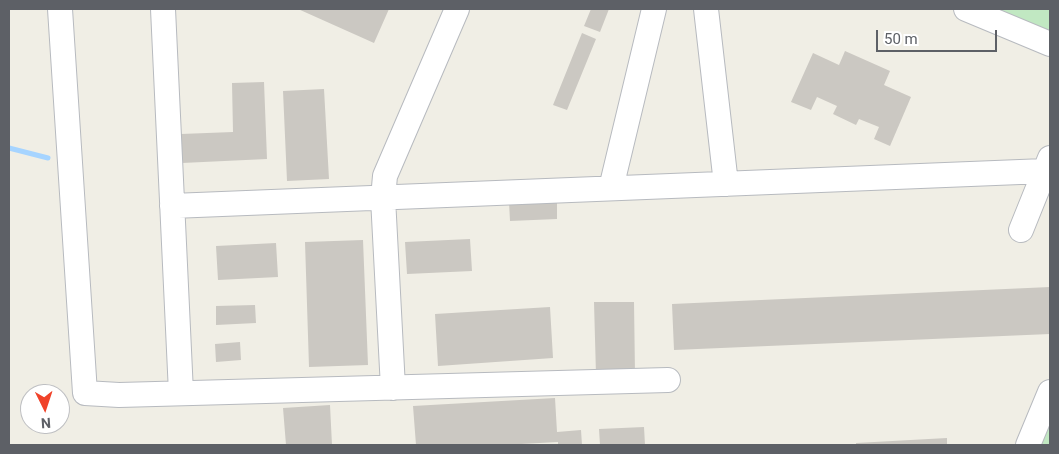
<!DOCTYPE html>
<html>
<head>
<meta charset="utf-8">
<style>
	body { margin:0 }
	#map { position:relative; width:1059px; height:454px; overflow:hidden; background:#f0eee5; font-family:Roboto,sans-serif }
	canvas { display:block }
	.frame { position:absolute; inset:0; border:10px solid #5d6066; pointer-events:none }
	.north { position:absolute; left:20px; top:384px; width:50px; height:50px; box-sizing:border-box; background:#fff; border:1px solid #bebfc2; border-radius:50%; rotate:176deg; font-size:14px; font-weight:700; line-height:20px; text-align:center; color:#5d6066 }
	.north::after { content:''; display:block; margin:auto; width:18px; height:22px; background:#f0432a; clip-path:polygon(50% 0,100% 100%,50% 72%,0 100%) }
	.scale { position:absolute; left:876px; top:30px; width:121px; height:22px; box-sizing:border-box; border:2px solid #5d6066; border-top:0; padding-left:6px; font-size:15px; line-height:18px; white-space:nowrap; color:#5d6066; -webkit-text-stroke:4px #fff; paint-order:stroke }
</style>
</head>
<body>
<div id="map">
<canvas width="1059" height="454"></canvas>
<div class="frame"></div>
<div class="north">N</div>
<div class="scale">50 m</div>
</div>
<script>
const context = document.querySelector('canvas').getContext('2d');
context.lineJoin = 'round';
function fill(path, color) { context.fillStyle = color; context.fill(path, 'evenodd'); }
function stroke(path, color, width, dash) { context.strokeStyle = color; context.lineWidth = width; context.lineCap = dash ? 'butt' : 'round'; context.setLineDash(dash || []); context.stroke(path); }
fill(new Path2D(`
	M995 9H1050V33Z
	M1050 423V445H1041Z`), '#c1e8c2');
stroke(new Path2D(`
	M9 148 48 158`), '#a6d4ff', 5);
fill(new Path2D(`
	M298 9H389L374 43Z
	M591 9H609L600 32 584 26Z
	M582 33 596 39 567 110 553 105Z
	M845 51 890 71 884 85 911 97 890 146 874 139 879 127 859 119 856 125 833 114 837 106 817 97 811 110 791 102 813 53 839 65Z
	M264 82 267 159 182 163 181 134 233 132 232 83Z
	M324 89 329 179 287 181 283 91Z
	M557 200V219L510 221 509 202Z
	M470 239 472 271 407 274 405 242Z
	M363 240 368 365 309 367 305 242Z
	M276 243 278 277 218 280 216 246Z
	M1050 287V334L674 350 672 304Z
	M594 302H634L635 374 596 375Z
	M255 305 256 323 216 325V306Z
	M550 307 553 358 438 366 435 314Z
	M240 342 241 360 216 362 215 344Z
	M555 398 557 432 581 430 582 445H558V442L503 445H416L413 406Z
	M330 405 332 445H286L283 408Z
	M644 427 645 445H600L599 429Z
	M947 438V445H856V443Z`), '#cbc8c2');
const minor = new Path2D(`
	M60 9 85 393 119 395 668 380
	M163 9 181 393
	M706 9 726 184
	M966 9 1050 44
	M611 188 654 9
	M172 206 1045 171
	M1021 230 1050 158
	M393 388 383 198 385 176 457 9
	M1028 445 1050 392`);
stroke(minor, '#b7babf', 26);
stroke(minor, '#fff', 24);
</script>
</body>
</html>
